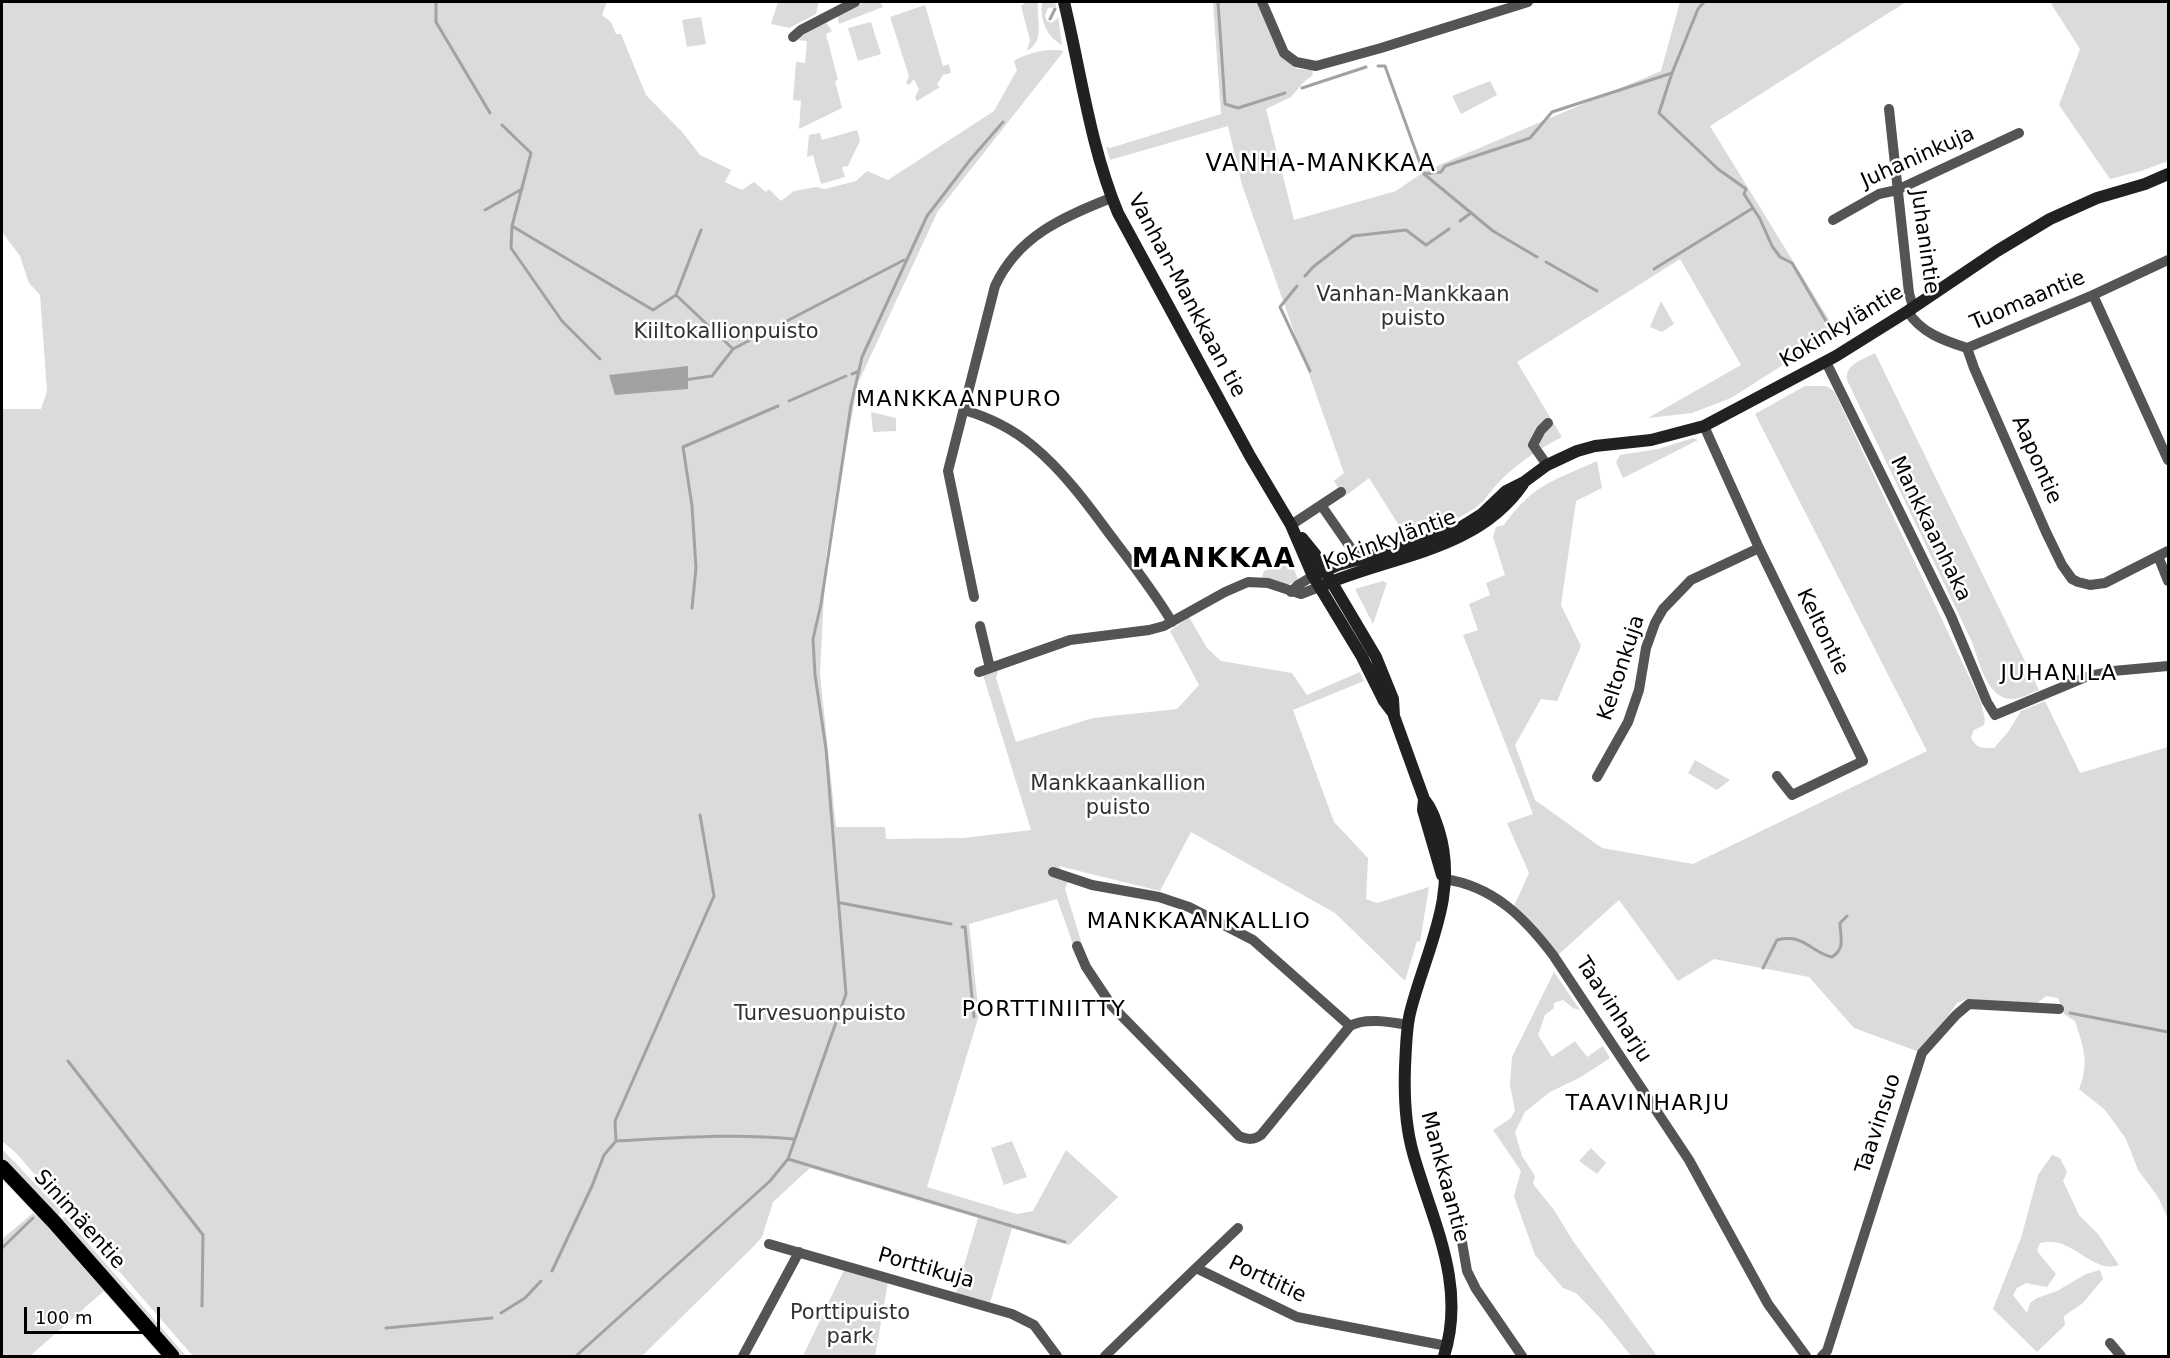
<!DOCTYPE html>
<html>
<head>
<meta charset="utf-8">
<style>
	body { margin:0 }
	#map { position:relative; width:2170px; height:1358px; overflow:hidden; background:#fff; font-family:"DejaVu Sans",sans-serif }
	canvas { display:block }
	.frame { position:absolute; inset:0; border:3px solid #000; pointer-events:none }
	.scale { position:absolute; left:24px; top:1307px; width:136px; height:27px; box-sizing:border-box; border:3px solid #000; border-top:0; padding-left:8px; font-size:18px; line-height:21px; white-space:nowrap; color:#000; -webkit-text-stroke:4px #fff; paint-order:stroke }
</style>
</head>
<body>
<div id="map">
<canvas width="2170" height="1358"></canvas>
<div class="frame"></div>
<div class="scale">100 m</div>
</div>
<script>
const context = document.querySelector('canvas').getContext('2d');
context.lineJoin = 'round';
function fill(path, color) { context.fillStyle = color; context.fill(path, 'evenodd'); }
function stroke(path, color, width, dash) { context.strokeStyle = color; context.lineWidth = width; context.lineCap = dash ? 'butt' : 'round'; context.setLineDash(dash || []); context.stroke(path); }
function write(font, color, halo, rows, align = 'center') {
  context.font = font + ' "DejaVu Sans",sans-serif'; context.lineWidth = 5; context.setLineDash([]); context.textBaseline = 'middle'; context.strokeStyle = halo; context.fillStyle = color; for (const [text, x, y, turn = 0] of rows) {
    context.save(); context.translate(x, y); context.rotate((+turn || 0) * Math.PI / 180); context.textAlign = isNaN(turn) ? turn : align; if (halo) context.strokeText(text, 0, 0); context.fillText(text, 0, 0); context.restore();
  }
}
fill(new Path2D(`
	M2 2H607L602 15 611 22 616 34H621L646 95 683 133 700 155 731 170 725 182 742 190 754 182 766 192 769 189 781 201 794 191 816 187 825 189 856 181 867 171 888 180 994 111 1017 70 1014 61C1027 53 1048 48 1064 51L938 211 858 383 826 556 820 674 836 827H885L886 839 963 838 1031 830 983 675 998 671 996 678 1016 742 1093 718 1177 709 1199 685 1170 631 1189 617 1207 648 1221 661 1292 673 1307 695 1360 672 1364 681 1293 710 1334 822 1368 858 1366 899 1377 903 1429 887 1420 942 1417 941 1405 981 1335 913 1191 832 1160 891 1059 866 1068 881 1065 889 1082 944 1074 947 1057 899 969 924 979 1015 927 1187 1017 1214 1033 1211 1066 1150 1118 1197 1069 1245 1012 1228 990 1303 956 1293 978 1218 810 1168 773 1202 762 1237 754 1246 642 1356H193L16 1153 2 1141V409H41L47 391 40 295 29 283 20 256 2 232Z
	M778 2H819L816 14 789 28 771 24Z
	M864 2H880L883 7 839 24 837 15Z
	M1026 2H1038C1036 20 1046 40 1027 51L1030 40 1021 6Z
	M1042 2H1055L1056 7 1048 8 1045 16 1047 21 1051 23 1057 19 1058 16 1062 45C1046 36 1040 20 1042 2Z
	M1213 2H1258L1280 55 1297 69 1312 70 1313 75 1304 82 1291 97 1266 109 1294 220 1396 191 1425 171 1661 71 1680 2H1906L1710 126 1836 331 1731 398 1692 413 1648 418 1741 365 1680 259 1517 362 1562 437C1538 449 1515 465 1497 484 1490 492 1484 502 1475 508 1454 523 1429 528 1405 535L1369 478 1344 497 1334 481 1344 473 1242 185 1228 126 1110 160 1106 147 1110 148 1221 114Z
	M2050 2H2168V161L2141 171 2110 179 2059 105 2080 49Z
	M925 5 943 66 949 64 951 73 943 75 937 84 940 87 917 101 915 97 919 89 914 79 909 85 906 83 909 76 890 17Z
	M701 17 706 44 687 47 682 20Z
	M826 22 832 31 826 34 838 80 835 81 842 108 799 129 801 101 793 100 796 62 805 63 807 41 798 40 799 37Z
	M871 22 881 54 858 61 848 28Z
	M1490 81 1497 95 1461 114 1452 96Z
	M857 130 860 141 848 166 842 167 845 177 821 184 813 155 807 157 809 135 820 133 822 140Z
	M1661 301 1674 324 1662 332 1650 327Z
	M1875 353 2039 690C2030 693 2021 699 2011 699 1986 698 1979 660 1972 642L1847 380C1845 364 1862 360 1875 353Z
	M1805 386H1826L1834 391 1981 702 1985 720 1984 725 1974 730 1971 737C1976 749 1982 748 1994 748L2008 732 2021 711 2045 701 2080 773 2168 747V1219L2158 1197 2138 1170 2126 1139 2105 1110 2079 1089C2090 1063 2083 1046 2075 1021L2064 1014 2058 998 2046 996 2036 1004 1967 999 1957 1003 1922 1053 1854 1028 1809 977 1714 959 1678 981 1619 900 1558 955 1514 906 1529 873 1507 823 1533 814 1463 635 1478 630 1469 604 1490 595 1486 583 1505 575 1493 537 1496 527 1504 525C1534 483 1554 481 1597 461L1602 488 1576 501 1561 605 1581 646 1557 701 1541 699 1515 745 1535 800 1602 848 1693 864 1927 751 1755 414Z
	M871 412 896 418V431L873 432Z
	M1693 438 1698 440 1623 478 1616 462 1620 455 1658 449Z
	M1286 559 1291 560 1298 580C1288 588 1273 583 1262 577L1264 571Z
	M1383 581 1387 583 1373 624 1355 589Z
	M1695 760 1730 780 1717 790 1688 773Z
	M1554 972 1580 1010 1573 1008 1563 1000 1554 1003V1008L1545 1015 1538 1035 1552 1057 1575 1041 1587 1057 1603 1046 1610 1058 1581 1077 1550 1092 1525 1112 1515 1132 1522 1156 1535 1176 1533 1184 1554 1210 1573 1241 1657 1356H1631L1603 1321 1576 1293 1563 1288 1535 1255 1514 1196 1521 1171 1493 1130 1511 1118 1515 1110 1510 1085 1512 1057Z
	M1012 1141 1027 1177 1004 1185 991 1148Z
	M1591 1148 1606 1163 1597 1174 1579 1161Z
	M2 1149 60 1210V1214L58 1216 2 1158Z
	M2052 1155 2060 1158 2067 1172 2063 1181 2079 1215 2098 1234 2119 1265C2092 1275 2072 1234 2040 1243L2037 1251 2056 1274 2047 1287 2026 1283 2017 1288 2013 1295 2027 1313 2030 1303 2037 1298 2057 1291 2086 1274 2100 1270 2103 1279 2083 1303 2064 1316 2065 1325 2037 1352 1993 1309 2021 1238 2038 1175Z
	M33 1213 47 1224 105 1290 30 1356H2V1239Z
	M65 1217 186 1356H178L61 1219Z
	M844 1270 888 1282 875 1356H803Z`), '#dbdbdb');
fill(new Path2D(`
	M688 366V389L615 395 609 375Z`), '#a2a2a2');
stroke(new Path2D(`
	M436 2V22L490 113
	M1218 2 1225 104 1238 108 1285 93
	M1704 2 1698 9 1672 73 1659 113 1718 169 1746 189 1744 194 1760 219 1772 246 1780 257 1792 263 1833 333
	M1050 19 1055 9
	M1378 66H1385L1424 174 1493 231 1537 257
	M1302 88 1366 67
	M502 125 531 153 512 226 511 248 562 321 600 359
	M1424 174 1441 172 1445 166 1530 138 1552 112 1672 73
	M485 210 522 189
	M1460 221 1471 213
	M512 226 653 310 676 295
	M701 230 676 295 733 349
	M1546 262 1597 291
	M1654 269 1753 208
	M1305 276 1313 267 1353 236 1406 230 1426 245 1449 229
	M1297 286 1280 307 1310 371
	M852 374 859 371
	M684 380 712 376 733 349 904 260
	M789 401 846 376
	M692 608 696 568 692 506 683 447 778 406
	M841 903 951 924
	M962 927H965L974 1017
	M1763 968 1777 940C1805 933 1811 953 1832 957 1846 948 1840 937 1840 923L1847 916
	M2070 1013 2168 1032
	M68 1061 203 1235 202 1306
	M616 1141 615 1121 714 896 700 815
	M788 1159 1065 1242
	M2 1248 33 1218
	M552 1271 592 1186 604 1155 616 1141C675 1138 734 1133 793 1139
	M501 1313 525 1298 541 1281
	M386 1328 492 1318
	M576 1356 770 1181 788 1159 846 994 826 749 815 675 813 639 821 604 851 405 862 357 927 216 970 160 1003 122`), '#a2a2a2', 3);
const primary = new Path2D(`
	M2 1167 54 1222 172 1356`);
stroke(primary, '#dbdbdb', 17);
stroke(new Path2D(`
	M1262 2 1284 53 1296 62 1316 66 1381 48 1528 2
	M793 37 801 30 855 2
	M1889 109 1909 293 1913 307
	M1833 220 1879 194 1897 190 2019 133
	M2093 295 2168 460
	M1908 311C1919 332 1945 341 1967 348L2093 295 2168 260
	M1967 348 1974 368 2046 532 2062 565 2072 579 2078 582 2090 585 2105 583 2168 551
	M1826 362 1951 616 1987 702 1995 715 2086 677 2113 671 2168 666
	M964 410C988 417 1014 430 1033 446 1062 470 1086 502 1108 532 1130 561 1153 590 1172 622
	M1704 426 1759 548 1863 761 1792 795 1777 776
	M1547 465 1533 445 1541 430 1548 423
	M1321 505 1362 564
	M1291 525 1341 492
	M2158 556 2168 581
	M1291 592 1298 585 1313 576
	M974 597 948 471 995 286C1018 236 1063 217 1111 198
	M980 626 990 668
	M979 672 1070 640 1149 630 1164 626 1225 592 1248 582 1268 583 1301 594 1319 587
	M1597 777 1628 722 1639 690 1646 648 1655 623 1663 609 1691 580 1759 548
	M1053 872 1092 885 1159 897 1189 907 1253 940 1350 1026
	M1444 879C1493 886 1524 917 1553 955L1689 1160 1768 1304 1806 1356
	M1077 946 1086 967 1112 1006 1239 1136C1248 1140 1254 1140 1261 1135L1350 1026C1365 1017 1391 1022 1408 1025
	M1462 1242 1467 1271 1476 1289 1522 1356
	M769 1244 1012 1314 1034 1325 1057 1356
	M1196 1268 1238 1228
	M2110 1343 2121 1356
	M743 1356 799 1252
	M1105 1356 1196 1268 1297 1317 1447 1346
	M1822 1356 1827 1351 1922 1053 1956 1015 1969 1004 2059 1009`), '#545454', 10);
stroke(new Path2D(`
	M1064 2C1081 72 1090 146 1118 213L1250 456 1291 525 1313 576 1362 657 1384 701 1393 713
	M1302 538 1315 554 1376 657 1393 699 1394 716 1424 799 1423 810 1442 875
	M1313 576 1338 565 1422 542 1458 529 1482 514 1506 491 1524 482 1547 465 1577 451 1595 446 1651 440 1704 426 1836 356 1908 311 1997 251 2050 219 2097 198 2145 184 2168 174
	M1326 584C1394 555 1478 550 1523 484
	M1424 799C1432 809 1435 819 1439 831 1459 896 1425 952 1410 1013 1406 1030 1406 1049 1405 1067 1404 1096 1405 1125 1413 1153 1432 1221 1467 1284 1444 1356`), '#212121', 12);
stroke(primary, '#000', 15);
write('21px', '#000', '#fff', [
	["Juhaninkuja",1918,158,-24],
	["Juhanintie",1924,242,82],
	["Vanhan-Mankkaan tie",1186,296,62],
	["Tuomaantie",2028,301,-23],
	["Kokinkyläntie",1842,327,-31],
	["Aapontie",2036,460,66],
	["Mankkaanhaka",1930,529,64],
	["Kokinkyläntie",1390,541,-20],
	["Keltontie",1822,632,64],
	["Keltonkuja",1622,668,-72],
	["Taavinharju",1613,1010,57],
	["Taavinsuo",1879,1124,-72],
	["Mankkaantie",1444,1177,75],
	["Sinimäentie",79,1220,48],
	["Porttikuja",926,1269,16],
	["Porttitie",1267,1280,25]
]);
write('21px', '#323232', '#fff', [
	["Vanhan-Mankkaan",1413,296],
	["puisto",1413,320],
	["Kiiltokallionpuisto",726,333],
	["Mankkaankallion",1118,785],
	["puisto",1118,809],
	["Turvesuonpuisto",820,1015],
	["Porttipuisto",850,1314],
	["park",850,1338]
]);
context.letterSpacing = '1.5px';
write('22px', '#000', '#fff', [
	["MANKKAANPURO",959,400],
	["JUHANILA",2059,674],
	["MANKKAANKALLIO",1199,922],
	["PORTTINIITTY",1044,1010],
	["TAAVINHARJU",1648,1104]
]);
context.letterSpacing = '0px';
context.letterSpacing = '1.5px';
write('24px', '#000', '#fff', [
	["VANHA-MANKKAA",1321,165]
]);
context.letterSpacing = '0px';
context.letterSpacing = '1.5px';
write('bold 27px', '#000', '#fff', [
	["MANKKAA",1214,560]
]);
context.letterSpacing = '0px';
</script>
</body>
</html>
